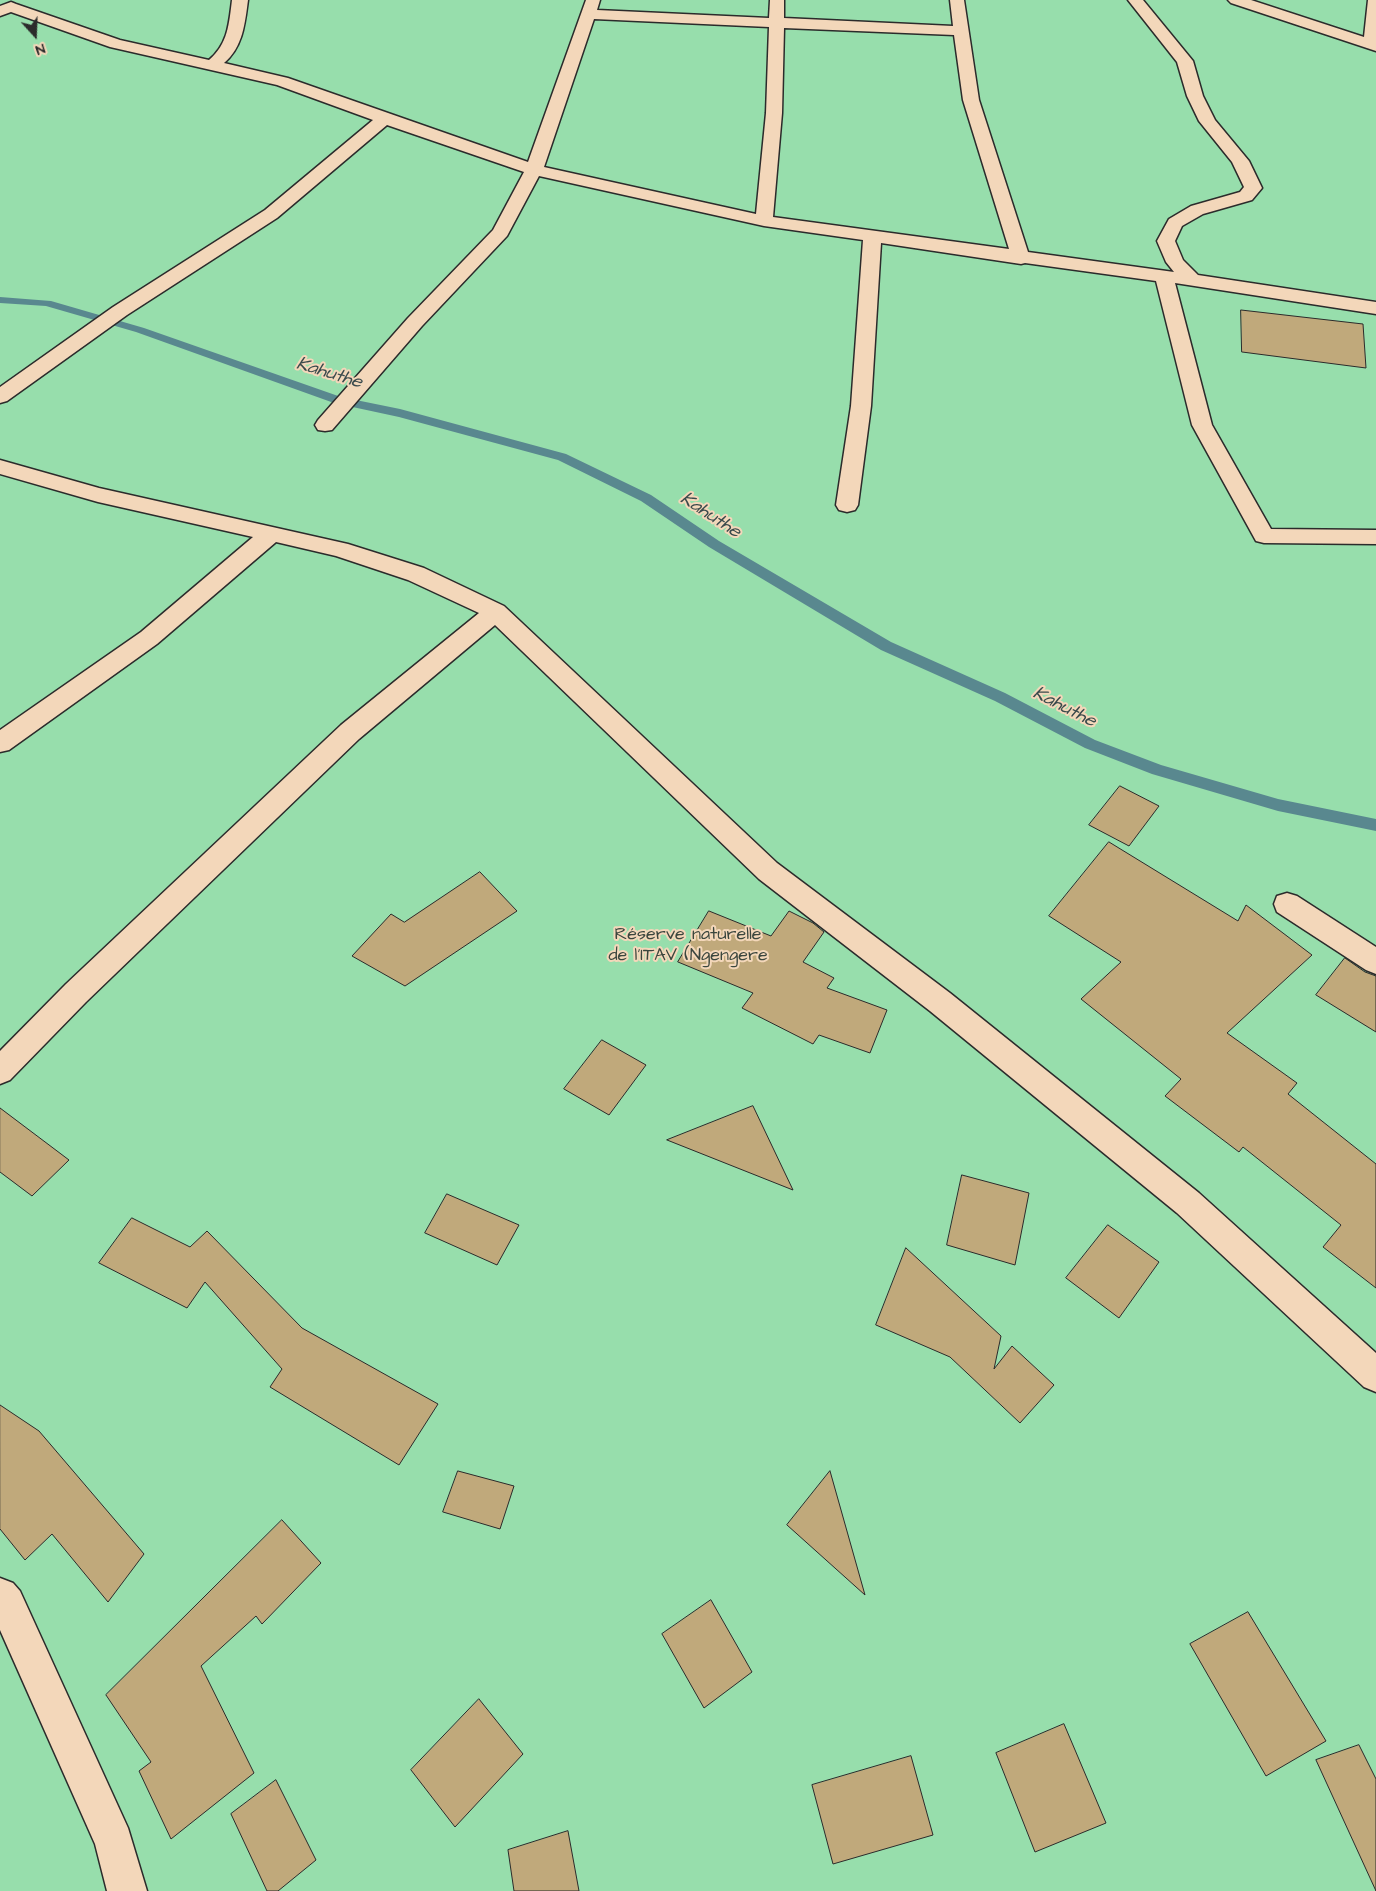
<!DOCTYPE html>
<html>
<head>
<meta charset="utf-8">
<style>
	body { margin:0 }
	#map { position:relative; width:1376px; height:1891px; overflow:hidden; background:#e6cca9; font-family:"Architects Daughter",sans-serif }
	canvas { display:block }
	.north { position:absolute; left:10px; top:10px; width:50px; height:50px; -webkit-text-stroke:4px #f3d7ba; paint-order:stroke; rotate:160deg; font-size:14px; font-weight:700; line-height:20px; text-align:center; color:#2b2b2b }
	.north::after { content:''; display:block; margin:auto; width:18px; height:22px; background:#2b2b2b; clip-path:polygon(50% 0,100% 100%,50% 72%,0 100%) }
</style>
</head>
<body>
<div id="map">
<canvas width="1376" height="1891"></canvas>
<div class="north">N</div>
</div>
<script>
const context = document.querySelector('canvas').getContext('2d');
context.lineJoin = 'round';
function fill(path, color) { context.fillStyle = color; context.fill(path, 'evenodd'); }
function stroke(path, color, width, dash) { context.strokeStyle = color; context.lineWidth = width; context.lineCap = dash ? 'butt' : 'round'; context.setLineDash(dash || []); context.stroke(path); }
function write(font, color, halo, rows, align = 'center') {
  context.font = font + ' "Architects Daughter",sans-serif'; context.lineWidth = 4; context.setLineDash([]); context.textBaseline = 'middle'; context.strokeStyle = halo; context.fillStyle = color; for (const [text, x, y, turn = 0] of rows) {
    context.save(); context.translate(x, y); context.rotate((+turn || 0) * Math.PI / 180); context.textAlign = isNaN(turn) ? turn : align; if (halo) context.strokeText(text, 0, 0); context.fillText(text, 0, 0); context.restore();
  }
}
fill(new Path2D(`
	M0 0H1376V1891H0Z`), '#97deac');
fill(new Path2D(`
	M0 297 51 301 144 328 341 397 400 409 566 454 651 495 719 541 891 642 1005 693 1095 740 1161 765 1278 799 1376 819V831L1278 811 1152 774 1085 748 995 701 881 650 709 547 641 501 558 460 399 417 334 403 136 332 46 306 0 303Z`), '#59888f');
const building = new Path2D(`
	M1241 310 1363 324 1366 368 1242 352Z
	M1120 786 1159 806 1129 846 1089 825Z
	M1109 842 1238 921 1246 905 1312 955 1227 1033 1297 1083 1288 1094 1376 1164V1288L1323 1247 1341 1225 1243 1147 1239 1152 1165 1096 1181 1079 1081 999 1121 962 1049 916Z
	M480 872 517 911 405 986 352 956 391 914 404 922Z
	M709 911 771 936 789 911 813 923 824 932 803 962 834 978 827 988 887 1010 870 1053 819 1035 813 1044 742 1008 753 993 678 962Z
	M1345 958 1365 972 1376 976V1032L1316 995Z
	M602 1040 646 1065 609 1115 564 1089Z
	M753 1106 793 1190 667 1140Z
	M0 1108 69 1160 32 1196 0 1172Z
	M962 1175 1029 1193 1015 1265 947 1245Z
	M447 1194 519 1225 497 1265 425 1233Z
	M132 1218 190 1247 207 1231 302 1328 438 1404 399 1465 270 1387 282 1369 205 1282 187 1308 99 1263Z
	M1108 1225 1159 1262 1119 1318 1066 1278Z
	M906 1248 1001 1336 994 1369 1012 1346 1054 1385 1020 1423 950 1357 876 1325Z
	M0 1405 39 1431 144 1554 108 1602 52 1534 25 1560 0 1529Z
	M458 1471 514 1486 500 1529 443 1512Z
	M830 1471 865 1595 787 1525Z
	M282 1520 321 1563 262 1624 256 1616 201 1666 254 1773 171 1839 139 1771 151 1762 106 1695Z
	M711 1600 752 1672 704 1708 662 1634Z
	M1248 1612 1326 1741 1266 1776 1190 1644Z
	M479 1699 523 1754 455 1827 411 1770Z
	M1064 1724 1106 1823 1035 1852 996 1753Z
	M1359 1745 1376 1779V1891L1316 1760Z
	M911 1756 933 1835 833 1864 812 1785Z
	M276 1780 316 1860 278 1891H267L231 1814Z
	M568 1831 579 1891H514L508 1850Z`);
fill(building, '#c0a97b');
stroke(building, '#2b2b2b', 1);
const lane = new Path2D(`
	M1287 893 1297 896 1376 947V974L1366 970 1277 912 1274 904 1277 896Z`);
const street = new Path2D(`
	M232 0H248C245 23 243 47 224 63L288 78 528 162 586 0H600L597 10 769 18 770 0H784V18L953 26 950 0H964L979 100 1028 252 1174 272 1166 262 1157 241 1169 219 1191 206 1240 192 1244 187 1232 162 1199 121 1187 96 1177 62 1128 0H1143L1193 61 1203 96 1215 120 1249 161 1262 188 1252 200 1203 214 1182 226 1175 241 1183 260 1198 275 1376 302V314L1175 283 1212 425 1271 529 1376 530V544L1264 543 1256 541 1192 425 1156 281 1025 263 1021 264 881 243 871 406 858 505 855 510 847 512 839 510 836 505 851 406 863 240 764 226 539 176 507 236 422 326 332 430 325 431 318 430 315 425 318 420 408 318 493 230 524 172 387 125 277 218 127 315 7 401 0 403V387L113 307 265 210 373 120 277 85 110 47 11 12 0 16V6L11 2 16 4 120 40 209 60C228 44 229 24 232 0ZM594 19 769 27 766 113 756 214 544 167ZM784 28 954 35 963 100 1009 249 773 217 782 113Z
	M1228 0H1251L1364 37 1368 0H1376V51L1231 3Z
	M0 460 99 488 348 544 424 568 504 606 777 863 950 993 1199 1193 1376 1353V1392L1364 1387 1177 1213 930 1011 759 879 495 625 359 739 86 1002 10 1080 0 1084V1051L66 984 341 725 479 613 408 580 336 556 276 542 157 644 9 750 0 752V730L141 632 253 537 98 502 0 474Z
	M0 1578 13 1583 20 1591 128 1828 147 1891H107L95 1844 0 1630Z`);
stroke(lane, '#2b2b2b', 3);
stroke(street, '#2b2b2b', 3);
fill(lane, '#f3d7ba');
fill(street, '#f3d7ba');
write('18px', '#3b463e', '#f3d7ba', [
	["Réserve naturelle",688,935],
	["de l'ITAV (Ngengere",688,956]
]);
write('italic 19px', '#3a4a4c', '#f3d7ba', [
	["Kahuthe",329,374,17],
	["Kahuthe",710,516,33],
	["Kahuthe",1064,708,27]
]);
</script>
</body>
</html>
